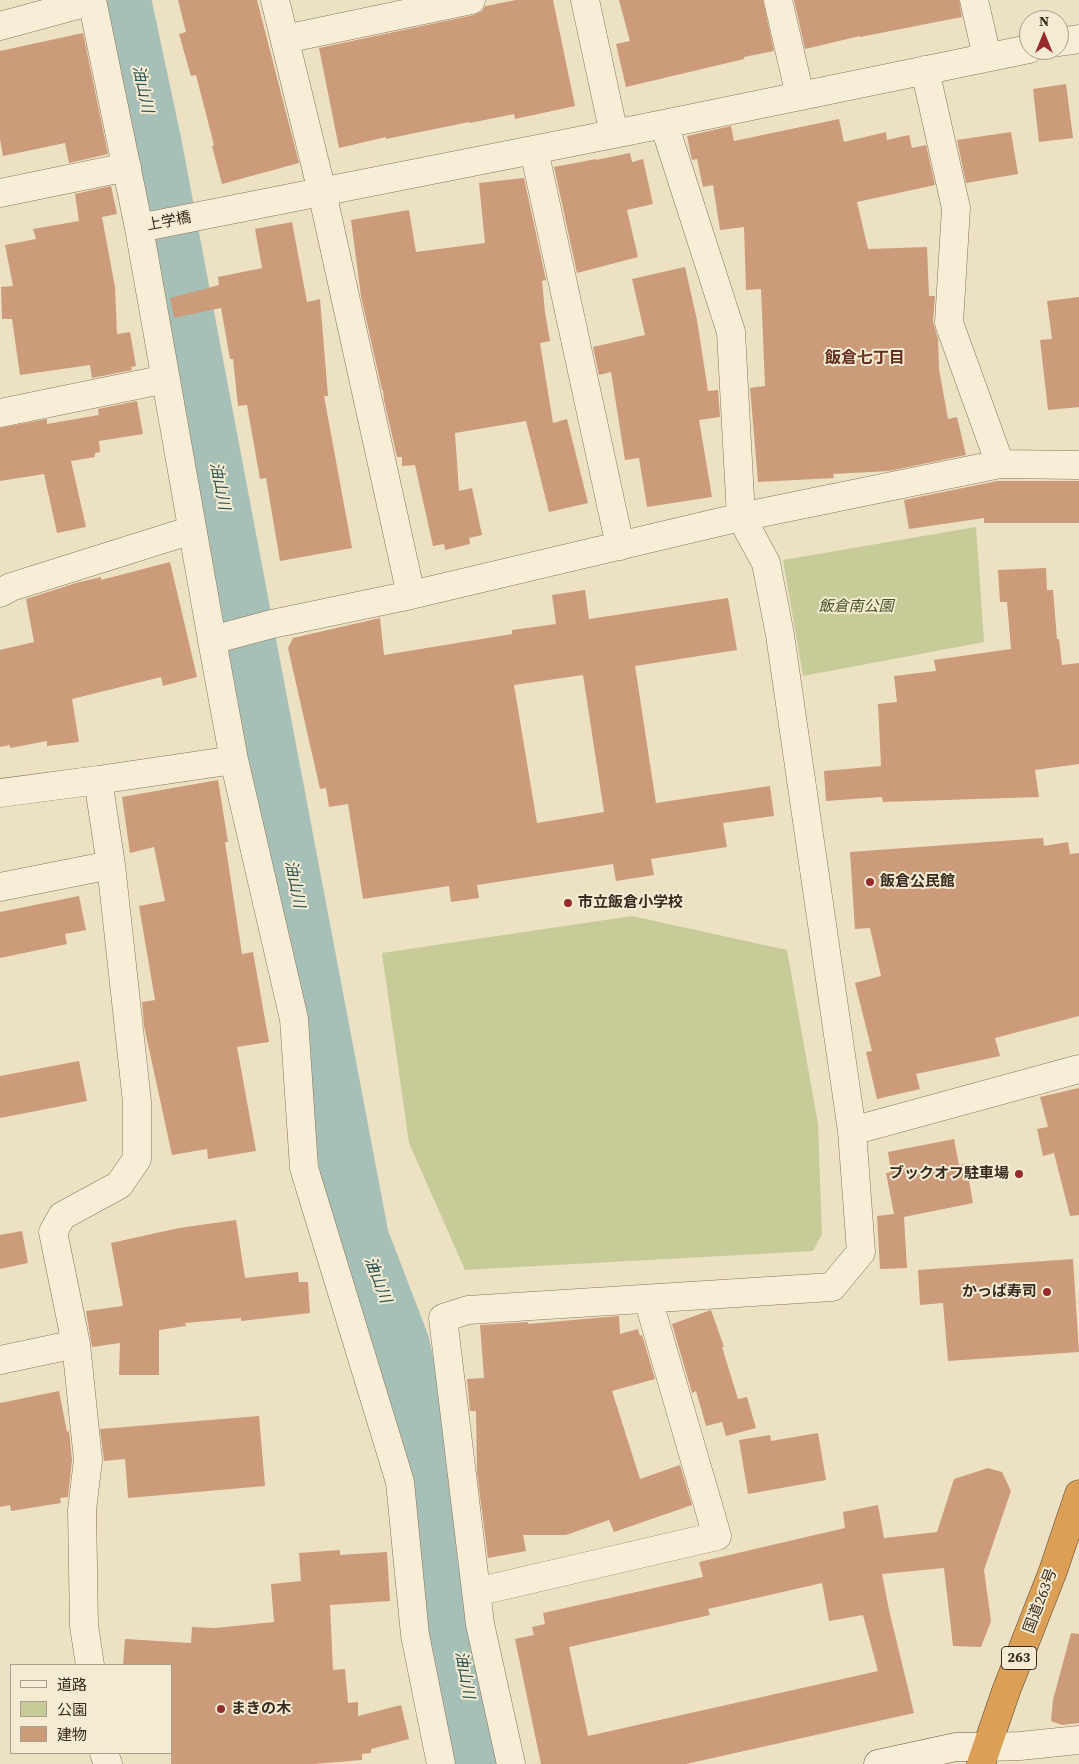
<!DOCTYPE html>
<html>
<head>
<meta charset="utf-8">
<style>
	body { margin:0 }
	#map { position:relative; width:1079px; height:1764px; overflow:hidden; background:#ede1c4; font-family:"Source Serif 4","Noto Sans JP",serif }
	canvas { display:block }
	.legend { position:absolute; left:10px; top:1664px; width:162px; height:90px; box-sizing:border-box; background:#f5ebd3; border:1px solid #a99e8b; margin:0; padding:6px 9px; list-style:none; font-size:15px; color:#382a1e }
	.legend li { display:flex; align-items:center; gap:10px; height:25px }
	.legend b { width:25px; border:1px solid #a99e8b }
	.north { position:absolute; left:1019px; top:10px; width:50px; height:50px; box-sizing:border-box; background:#f5ebd3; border:1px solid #a99e8b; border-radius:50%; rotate:0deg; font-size:14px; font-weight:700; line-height:20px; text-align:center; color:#382a1e }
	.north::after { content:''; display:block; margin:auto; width:18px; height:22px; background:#962b2d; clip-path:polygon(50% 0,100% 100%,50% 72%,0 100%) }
</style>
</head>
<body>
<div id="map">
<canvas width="1079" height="1764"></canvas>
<ul class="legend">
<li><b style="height:6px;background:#f8eed7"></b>道路</li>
<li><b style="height:14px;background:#c6cb98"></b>公園</li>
<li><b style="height:14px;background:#cb9b7a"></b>建物</li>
</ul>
<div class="north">N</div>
</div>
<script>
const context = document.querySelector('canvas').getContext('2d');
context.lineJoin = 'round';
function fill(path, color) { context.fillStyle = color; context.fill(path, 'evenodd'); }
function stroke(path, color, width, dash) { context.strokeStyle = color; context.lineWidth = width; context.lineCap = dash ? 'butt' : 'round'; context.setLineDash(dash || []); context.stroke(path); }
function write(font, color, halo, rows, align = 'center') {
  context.font = font + ' "Source Serif 4","Noto Sans JP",serif'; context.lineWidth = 4; context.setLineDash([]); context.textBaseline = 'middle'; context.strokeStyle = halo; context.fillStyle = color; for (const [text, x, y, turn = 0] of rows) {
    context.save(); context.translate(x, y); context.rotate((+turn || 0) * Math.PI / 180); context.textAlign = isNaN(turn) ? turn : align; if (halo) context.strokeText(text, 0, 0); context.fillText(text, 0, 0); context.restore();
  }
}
fill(new Path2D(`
	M976 527 984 642 803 676 783 560Z
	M632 916 787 950 818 1124 822 1234 813 1251 465 1270 409 1143 382 953Z`), '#c6cb98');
stroke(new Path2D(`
	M123 0 153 140 361 1238 402 1345 429 1474 480 1764`), '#a6c0b8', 56);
fill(new Path2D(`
	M178 0H257L299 163 222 184 212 146 214 145 196 75 191 76 179 34 186 32Z
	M516 0H553L575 106 515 119 514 114 470 123 469 122 386 139V137L339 148 319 48 474 15 482 11 486 5V6Z
	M619 0H763L774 51 744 57V59L626 87 616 44 630 41Z
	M794 0H959L962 17 860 37V36L805 49Z
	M83 33 108 154 69 163 65 143 3 156 0 139V51Z
	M1066 84 1073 138 1039 142 1033 89Z
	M839 119 844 142 886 132 887 140 909 135 912 148 926 145 935 185 857 202 868 249 927 247 929 296H935L933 322 938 339 939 369 948 419 957 417 966 455 889 471 833 474 834 478 758 482 750 388 765 386 761 289 746 290 744 227 720 230 713 185 703 187 697 159 692 160 687 136 731 126 734 141Z
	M1011 132 1018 174 966 183 957 140Z
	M630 153 632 162 643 159 653 204 627 210 638 257 577 273 554 167 596 159V160Z
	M524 178 546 280 542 281 545 312 550 341 540 343 553 423 567 419 588 503 549 512 526 421 455 433 459 491 472 488 482 535 469 538 470 544 445 550 444 544 433 546 415 465 402 466V457H397L384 400 383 390H382L361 296 351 220 409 210 416 252 485 243 479 183Z
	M111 186 117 214 102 217 115 287 117 334 130 332 136 366 131 367 132 370 92 378 90 365 20 375 12 319H2L1 287 13 286 5 245 36 239 33 229 79 221 75 194Z
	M292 222 307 302 320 299 328 396H324L352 548 280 561 266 478 260 479 247 405 238 406 233 359H230L221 308 174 318 170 298 219 285 218 277 262 268 255 229Z
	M685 267 697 320 708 391 718 390 720 417 699 420 712 497 647 507 639 458 625 460 611 372 599 375 593 347 645 335 632 279Z
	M1079 297V407L1048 410 1040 340 1052 339 1047 301Z
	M137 401 143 434 99 441 100 452 95 453V457L71 461 86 527 57 533 44 474 0 481V428L47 419V424L99 415 98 409Z
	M997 481H1079V523H984V518L909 529 904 500Z
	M170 562 197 677 163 686 161 677 72 699 79 742 47 746V741L10 748V745L0 747V650L34 642 26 599 76 583 101 577V580Z
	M1046 568 1047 590H1053L1057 639H1059L1062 665 1079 663V764L1035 770 1039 797 883 802 882 797 826 801 824 771 881 766 878 704 897 702 894 676 936 671 934 660 1011 649 1007 602H1000L998 570Z
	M585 590 589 619 728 598 737 650 635 666 656 803 770 786 774 816 723 823 727 847 651 859 654 875 616 881 613 864 477 885 479 898 451 902 449 886 363 899 348 804 329 807 326 788 320 789 288 648 293 638 380 618 384 655 512 634V630L556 624 552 595ZM583 675 604 812 537 823 514 685Z
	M218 780 228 842H225L242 954 253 952 269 1042 237 1047 256 1151 208 1159 207 1149 172 1155 144 1026 142 1002 155 1000 139 906 165 901 154 847 130 853 122 797Z
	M1043 838 1044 846 1068 842 1070 854 1079 853V1016L995 1038 1000 1056 916 1074 920 1089 877 1099 866 1052 872 1051 855 983 881 976 870 928 855 929 850 852Z
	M79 896 86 930 65 934 67 944 0 958V912Z
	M79 1061 87 1101 0 1118V1076Z
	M1079 1088V1215L1070 1216 1054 1153 1043 1156 1037 1129 1048 1127 1040 1097Z
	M954 1139 959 1165 966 1164 973 1203 904 1217 907 1268 880 1269 877 1216 894 1214 886 1173 891 1172 888 1152Z
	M236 1220 245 1278 298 1272 299 1282H308L310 1313 241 1321V1318L185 1323 186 1326 159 1330V1375H119L120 1343 92 1347 86 1311 123 1306 111 1243 179 1228Z
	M22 1231 28 1263 0 1269V1235Z
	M1073 1259 1079 1352 948 1361 943 1303 920 1305 918 1270Z
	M711 1310 724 1347H722L738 1399 747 1397 756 1428 726 1436 722 1422 706 1426 696 1391 692 1393 672 1324Z
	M619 1316 620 1334 638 1329 640 1336 642 1335 655 1379 612 1391 640 1479 680 1465 692 1505 614 1532 609 1520 566 1535H523L526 1551 488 1558 477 1473 476 1411H470L467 1379 484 1378 480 1325 528 1322V1324Z
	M59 1391 67 1432 69 1431 72 1460 68 1497 60 1498 61 1503 11 1511 10 1505 0 1507V1403Z
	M259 1416 265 1486 128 1498 125 1459 104 1461 100 1429Z
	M818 1433 826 1480 748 1494 739 1440 770 1435 771 1441Z
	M988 1468 1002 1472 1011 1491 984 1570 991 1621 981 1647 953 1646 944 1568 882 1574 889 1610 914 1713 686 1764H541L515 1639 534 1635 532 1627 545 1624 543 1613 703 1577 699 1562 845 1528 843 1512 878 1505 884 1538 937 1532 954 1479ZM822 1583 829 1621 863 1615 878 1671 588 1736 569 1647 710 1615 708 1609Z
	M340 1550V1555L387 1552 390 1601 330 1605 333 1670 345 1669 348 1703 358 1702V1716L401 1705 409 1739 371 1749V1753L362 1754V1760L314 1764H171V1665H123L125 1639 191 1643 192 1627 215 1628 274 1622 271 1584 301 1581 299 1553Z
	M1071 1633 1079 1634V1723L1062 1725 1051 1721 1053 1700Z`), '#cb9b7a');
const street = new Path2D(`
	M275 0 322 192 411 595
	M585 0 614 134
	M778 0 800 96
	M974 0 987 57
	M0 26 92 1
	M285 39 471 0
	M1059 42 1079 39
	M1029 49 664 124 731 332 741 517 1000 464 1079 465
	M925 70 956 208 949 323 1000 464
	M534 150 620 546
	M0 193 127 167
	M139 228 664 124
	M0 413 166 379
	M0 593 11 587 192 530
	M212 640 272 624 411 595 741 517 766 563 780 635 852 1131 1079 1069
	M234 760 294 1019 304 1168 400 1482 415 1635 441 1764
	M0 793 98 780
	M0 887 111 865 98 780 234 760 212 640 139 228 92 0
	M0 1360 76 1344
	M476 1592 717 1536 648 1299
	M90 1665 84 1626 82 1510 88 1460 76 1344 53 1232 62 1216 119 1185 137 1159V1102L111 865
	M987 1747 1020 1746 1079 1740
	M104 1753 108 1764
	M511 1764 480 1624 443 1318 468 1310 832 1287 861 1252 852 1131`);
const secondary = new Path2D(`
	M878 1764 956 1747H987`);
const highway = new Path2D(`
	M981 1764 1006 1691 1053 1571 1079 1494`);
stroke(street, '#88725a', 29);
stroke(secondary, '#69533e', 29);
stroke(highway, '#55412f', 29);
stroke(street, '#f8eed7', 28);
stroke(secondary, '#f8eed7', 28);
stroke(highway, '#dba056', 28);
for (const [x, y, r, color] of [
	[870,882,5,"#962b2d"],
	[568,903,5,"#962b2d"],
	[1019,1174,5,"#962b2d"],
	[1047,1292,5,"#962b2d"],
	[221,1709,5,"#962b2d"]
]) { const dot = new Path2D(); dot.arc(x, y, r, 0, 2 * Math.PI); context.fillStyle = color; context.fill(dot); stroke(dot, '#f5ebd3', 2); }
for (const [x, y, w] of [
	[1019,1658,35]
]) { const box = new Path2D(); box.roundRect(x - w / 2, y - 11.5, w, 23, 4); context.fillStyle = '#f5ebd3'; context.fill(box); stroke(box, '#382a1e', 1); }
write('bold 14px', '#382a1e', null, [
	["263",1019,1658]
]);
write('15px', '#382a1e', '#f5ebd3', [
	["上学橋",169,222,-11],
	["国道263号",1041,1601,-69]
]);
write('italic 15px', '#485425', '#f5ebd3', [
	["飯倉南公園",856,607]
]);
write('bold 15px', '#382a1e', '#f5ebd3', [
	["飯倉公民館",880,882],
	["市立飯倉小学校",578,903],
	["ブックオフ駐車場",1009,1174,"right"],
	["かっぱ寿司",1037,1292,"right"],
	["まきの木",231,1709]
], 'left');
write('italic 16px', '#2e5754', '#f5ebd3', [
	["油山川",142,89,78],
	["油山川",219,486,79],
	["油山川",294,884,79],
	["油山川",377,1280,69],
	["油山川",464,1675,80]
]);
write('bold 16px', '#642c1e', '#f5ebd3', [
	["飯倉七丁目",865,359]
]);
</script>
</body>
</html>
